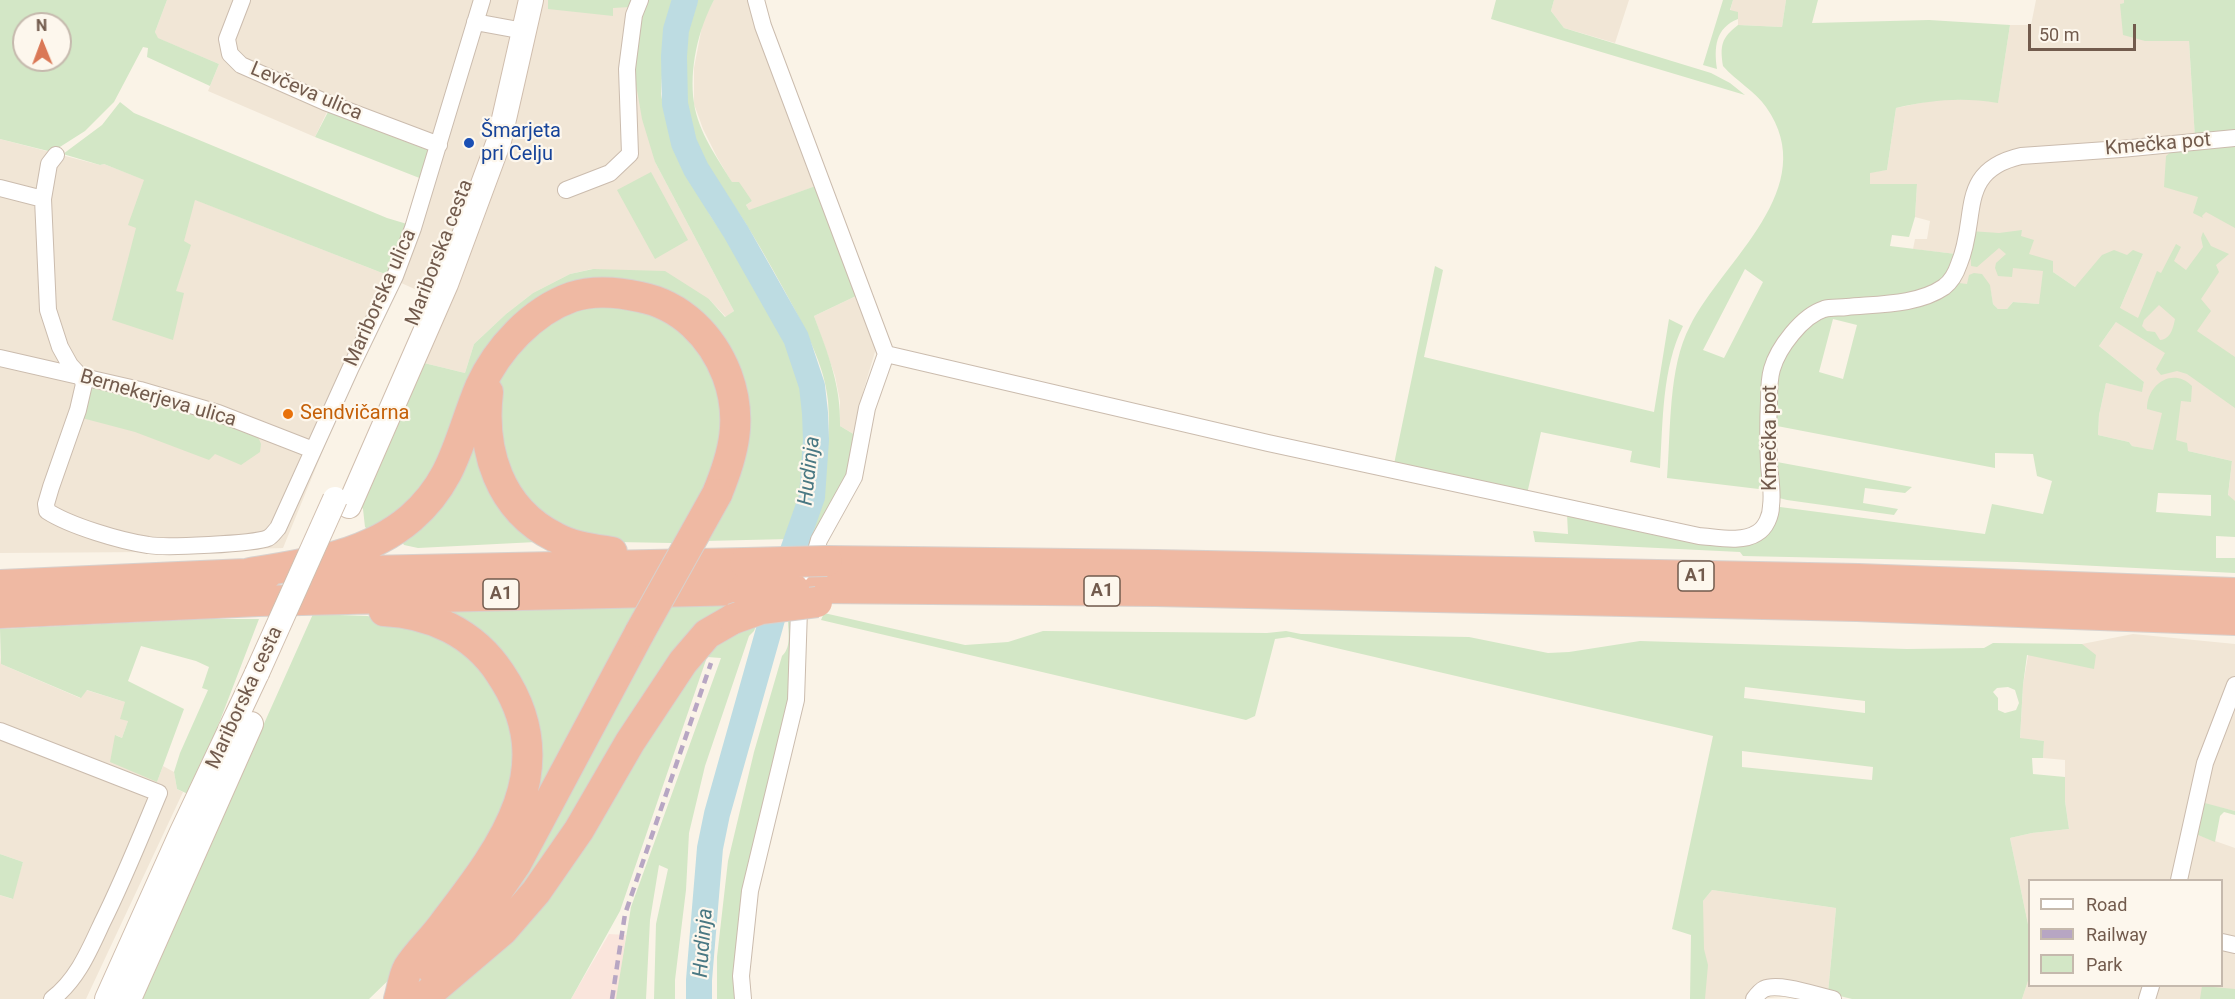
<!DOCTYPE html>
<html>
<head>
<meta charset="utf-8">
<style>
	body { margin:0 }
	#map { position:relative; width:2235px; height:999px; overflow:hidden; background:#faf3e7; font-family:Roboto,sans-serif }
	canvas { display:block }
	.legend { position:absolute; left:2028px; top:879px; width:195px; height:108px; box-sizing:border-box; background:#fdf7ed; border:2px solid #c5b9ad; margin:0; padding:8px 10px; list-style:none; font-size:18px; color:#725b4d }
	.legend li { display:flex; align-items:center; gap:12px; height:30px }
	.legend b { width:30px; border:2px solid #c5b9ad }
	.north { position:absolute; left:12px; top:12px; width:60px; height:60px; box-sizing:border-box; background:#fdf7ed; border:2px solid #c5b9ad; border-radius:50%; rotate:359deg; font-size:16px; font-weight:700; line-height:24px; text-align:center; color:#725b4d }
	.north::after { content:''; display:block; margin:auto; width:21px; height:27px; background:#da7856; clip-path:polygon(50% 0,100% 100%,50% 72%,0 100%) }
	.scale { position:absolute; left:2028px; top:24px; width:108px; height:27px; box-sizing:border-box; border:3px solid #725b4d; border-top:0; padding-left:8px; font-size:18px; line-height:21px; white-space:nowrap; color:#725b4d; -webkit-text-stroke:4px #fdf7ed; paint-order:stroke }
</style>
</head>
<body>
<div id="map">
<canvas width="2235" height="999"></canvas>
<ul class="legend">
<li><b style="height:8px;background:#fff"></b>Road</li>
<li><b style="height:8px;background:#b7a6c3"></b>Railway</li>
<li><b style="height:16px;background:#d3e7c6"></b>Park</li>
</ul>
<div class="north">N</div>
<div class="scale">50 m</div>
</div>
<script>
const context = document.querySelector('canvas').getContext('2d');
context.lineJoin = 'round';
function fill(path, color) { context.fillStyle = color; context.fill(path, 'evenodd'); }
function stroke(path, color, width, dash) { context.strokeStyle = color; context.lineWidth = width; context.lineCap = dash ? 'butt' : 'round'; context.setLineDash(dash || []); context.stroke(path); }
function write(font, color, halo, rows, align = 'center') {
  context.font = font + ' Roboto,sans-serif'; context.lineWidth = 4.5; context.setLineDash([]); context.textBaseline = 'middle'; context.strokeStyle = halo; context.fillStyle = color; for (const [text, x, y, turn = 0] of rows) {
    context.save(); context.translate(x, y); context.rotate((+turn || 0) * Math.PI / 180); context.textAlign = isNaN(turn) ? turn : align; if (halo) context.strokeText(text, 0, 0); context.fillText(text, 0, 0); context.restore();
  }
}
fill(new Path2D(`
	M167 0H646L655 162 734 311 726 317 709 299 592 269 570 274 533 293 506 314 474 344 465 373 424 363 446 303 399 282 340 409 283 548 153 552 0 553V139L100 165 104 164 390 276 422 179 327 112 315 137 208 91 219 64 157 38 155 32Z
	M714 0H761L829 181 757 208 749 210 746 205 752 201 732 183 717 157 703 129 694 104V68L703 21Z
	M1554 0H1629L1615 43 1564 28 1551 11Z
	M1733 0H1786L1782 27 1738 25V13L1730 11Z
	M2036 0H2124V3L2121 4 2145 41H2189L2195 139 2235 135V502L2228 496 2232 461 2188 451H2154L2132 446 2129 442 2098 435 2099 415 2106 383 2142 391 2144 382 2099 346 2116 322 2120 308 2143 254 2127 255 2075 287 2053 272 2039 304 2013 302 2007 309H1998L1993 304 1990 288 1958 335 1956 254 1913 249 1915 239H1927L1930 221 1915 217 1917 184 1870 185V172L1887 170 1896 108 1934 100 1975 99 1998 102 2010 25H2031Z
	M858 295 877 345 863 392 855 435 840 426V401L835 376 814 316Z
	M2133 634 2235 644V811L2201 803 2198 835 2235 848V999H2022L2029 978 2030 986H2222V880H2030L2029 929 2010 838 2032 833 2069 829 2065 801V760L2043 758 2044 741 2020 739 2023 685 2030 644H2082Z
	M0 657 1 664 80 698 86 690 125 702 128 721 122 738 116 735 157 782 163 766 174 772 177 789 183 792 86 999H0V895L12 899 23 862 0 854Z
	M1712 890 1836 908 1828 993 1759 999H1690L1703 934V901Z`), '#f1e6d6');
fill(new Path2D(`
	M609 934 626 935 617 999H571Z`), '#fae5dc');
fill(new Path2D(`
	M0 0H167L155 32 158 38 219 64 210 86 147 57 148 48 143 47 114 102 85 131 52 152 0 139ZM24 24H60V60H24Z
	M548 0H632L630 7 613 8V16L548 9Z
	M646 0H672L664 36 661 94 665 116 674 142 710 215 769 304 787 342 796 365 802 396 808 407 810 435 804 494 789 539 704 541 737 467 697 314 556 290 439 465 408 506 370 531 365 527 363 509 359 504 424 363 465 373 474 344 506 314 533 293 570 274 593 269 665 271 709 299 725 317 734 311 655 162 642 119 633 67Z
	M694 0H714C698 30 689 69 694 103 698 132 718 159 732 182H739L752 201 746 205 749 210 821 184 858 295 814 316C828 354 841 385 840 426L855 435 846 478 817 537 808 536C821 491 832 448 828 401 825 369 810 340 796 312 780 282 764 253 746 224 730 198 708 172 696 143 676 98 681 46 694 0Z
	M1496 0H1554L1551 11 1564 28 1711 73 1730 83 1745 95 1491 19Z
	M1723 0H1733L1730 10 1738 12V19C1715 28 1714 48 1717 69L1703 65Z
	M1786 0H1818L1812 23 1929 20 2010 25 1998 103C1961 97 1932 100 1896 108L1887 170 1870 173V184H1917L1915 217 1909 237 1892 235 1890 246 1956 254 1949 277 1924 292 1845 302 1776 348 1767 490 1667 478C1671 431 1668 367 1690 326 1723 260 1823 188 1766 107 1755 91 1736 81 1723 66 1720 46 1721 38 1738 25L1782 27ZM1745 269 1763 282 1724 358 1703 350Z
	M2124 0H2235V135L2195 139 2189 41H2145L2123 35 2120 4 2124 3Z
	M120 102 134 113 387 218 407 224 390 276 195 200 184 241 191 245 176 291 184 293 173 340 112 320 136 228 128 225 144 180 104 164 100 165 63 154 102 125Z
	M328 112 430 151 422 179 315 137Z
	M2235 144V228L2206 212 2202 216 2203 218 2193 213 2198 197 2164 187 2166 156 2173 150Z
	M651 172 688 240 655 259 617 190Z
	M2022 230 2021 236 2034 240 2029 254 2053 261V272L2075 287 2102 255 2114 250 2127 255 2133 250 2143 254 2120 308 2138 318 2157 271 2161 273 2176 244 2181 247 2174 261 2186 270 2203 247 2201 238 2203 232 2211 246 2229 254 2216 265 2219 272 2201 299 2211 311 2197 331 2235 357V408L2187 374 2177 371 2161 375 2156 369 2165 353 2116 322 2099 346 2144 382 2142 392 2106 383 2099 415 2098 435 2129 442 2132 446 2153 450 2162 413 2147 409C2147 384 2173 367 2192 386L2191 402 2181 401 2176 440 2187 443 2188 451 2232 461 2228 495 2235 501V537L2216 536V558H2235V573L2017 562 1743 556 1740 552 1535 542 1533 531 1568 534 1567 514 1743 546C1772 542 1766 526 1780 507L1985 534 1992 504 2043 514 2052 481 2037 476 2033 454 1995 453V468L1777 426V462L1912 487 1905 493 1865 488 1863 503 1898 509 1894 515 1787 500 1779 498 1774 490V382L1796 335 1823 316 1848 312 1957 279 1959 283 1967 284 1969 275 1974 273 1982 274 1990 285 1993 304 1998 309H2007L2013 302 2039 304 2043 271 2013 268 2012 277 1998 276 1995 268 1996 263 2006 254 1999 248 1977 267 1971 266 1970 231 1999 233ZM2159 305 2175 319C2173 328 2171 339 2160 340L2155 332 2147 331 2142 326 2144 320ZM1833 319 1857 325 1843 379 1819 372ZM2158 493 2211 495V516L2156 512Z
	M1435 266 1443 270 1424 357 1654 412 1669 319 1683 326C1662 368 1663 422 1660 468L1630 462 1632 451 1541 432 1527 494 1394 464Z
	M602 301 653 310 702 349 719 390 722 437 706 484 672 543 617 542 558 530 505 473 497 386 509 360 553 317Z
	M93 388C143 389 209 418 257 434L261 444 260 452 241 465 215 454 209 460 135 432 82 418 90 390Z
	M472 434 536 542 418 548 404 545 401 540Z
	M640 603 533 812V736L440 610Z
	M670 603 724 604 726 607 528 887 491 917Z
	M795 613 793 684 739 999H717V957L728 861 754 752 782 656C793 646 787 628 788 614Z
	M824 613 965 645 1008 642 1043 631 1267 633 1286 631 1301 634 1469 637 1548 653 1569 652 1640 641 1907 649 1984 648 1993 643 2082 644 2096 655 2094 669 2027 655 2023 685 2020 738 2044 741 2043 758H2032L2033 774 2065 777V801L2069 829 2032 833 2010 838 2029 929V978L2022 999H1852L1828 993 1836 908 1712 890 1703 901 1704 949 1708 965 1705 999H1690L1691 935 1672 929 1713 736 1289 637 1275 639 1255 716 1246 720 821 620ZM1745 687 1865 701V713L1744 698ZM2008 687 2015 690 2019 703 2016 710 2005 713 1998 710V698L1993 692 1997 688ZM1742 751 1873 767 1872 780 1742 767Z
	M313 614 367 616 421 624 447 634 504 690 520 760 487 847 400 969 369 999H141Z
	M204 619H259L211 744 188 794 177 789 174 772 180 753 208 690 202 688 209 667 196 661 141 646 128 681 184 709 157 782 110 762 115 735 122 738 128 721 120 719 125 702 87 690 81 698 1 664 0 629Z
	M758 621 754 631 749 636 705 766 689 833 686 890 675 980V999H654L656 924 668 869 659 865 650 920 646 999H616L631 907 721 658 707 657 620 911 571 999H436L708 643Z
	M2201 802 2235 811V815L2224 812 2220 816 2215 842 2198 835 2196 830Z
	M0 854 23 862 13 899 0 895Z
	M2202 986 2235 989V999H2200Z`), '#d3e7c6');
stroke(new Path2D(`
	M685 0 676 30 674 56 675 104 684 143 696 169 736 232 796 338 812 386 815 413 816 440 812 497 785 573 717 814 710 848 699 980V999`), '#bddce2', 26);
const street = new Path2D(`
	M242 0 227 39 230 54 241 65 325 102 439 145
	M756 0 763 26 886 354
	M475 22 524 31
	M56 155 49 164 43 199 48 310 60 347 70 365 81 377 84 384 78 410 51 487 46 504 47 511C70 526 121 541 148 545 165 548 254 544 268 538 272 536 275 531 278 528L351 367 395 276 413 228 482 0
	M0 188 43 199
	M566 190 610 173 630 154 627 69 634 15 640 0
	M0 358 140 390 218 413 313 450
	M0 731 159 793C141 836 123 881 102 923 89 951 77 980 52 999
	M2179 880 2205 763 2235 685
	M2222 942 2235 945
	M743 999 741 976 750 891 796 700 799 610 819 540 854 477 867 408 886 354 1268 443 1699 536C1716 537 1742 543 1757 533 1766 528 1771 515 1771 506 1773 492 1770 478 1769 465 1768 443 1768 422 1769 401 1769 391 1769 379 1772 369 1778 348 1802 316 1824 309 1831 307 1840 308 1847 307 1878 304 1918 305 1944 287 1952 281 1956 273 1959 264 1979 217 1956 171 2021 156L2121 149 2235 138
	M1754 999C1757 995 1760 991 1764 989 1779 982 1818 996 1833 999
	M2147 999 2151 986`);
const secondary = new Path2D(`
	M349 506 446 284 499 141 531 0
	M107 999 181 834 257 673
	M129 999 251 724`);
const highway = new Path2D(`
	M488 392C481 450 499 509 555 537 573 547 593 549 612 552
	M827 561 1156 565 1858 579 2235 593
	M319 572 745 563
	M250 573C306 564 367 556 411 518 455 480 459 437 480 387 497 349 532 311 572 297 593 290 618 292 640 297 681 305 712 336 727 375 743 418 734 453 717 494
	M0 585 268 573
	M819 588 1155 591 1857 606 2235 620
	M384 611C430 613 474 633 500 673 564 767 504 845 445 922 434 938 418 952 408 968 403 977 402 990 399 999
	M0 613 258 601 743 590
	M432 969 483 912 516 864 640 632
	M422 999 503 930 536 892 579 830 630 742 683 662 707 634 733 619`);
stroke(street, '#cbbcae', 18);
stroke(secondary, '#d0beae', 26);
stroke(highway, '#d8d1cd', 32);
stroke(street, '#fff', 16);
stroke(secondary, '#fff', 24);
stroke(highway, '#efb9a3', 30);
stroke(new Path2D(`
	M612 999 625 914 711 663`), '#b7a6c3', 4.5, [9, 6]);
const secondaryBridge = new Path2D(`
	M257 673 335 499`);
const highwayBridge = new Path2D(`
	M745 563 827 561
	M743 590 794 589
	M733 619 761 609 817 602
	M640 632 717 494`);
stroke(secondaryBridge, '#d0beae', 26, []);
stroke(highwayBridge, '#d8d1cd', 32, []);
stroke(secondaryBridge, '#fff', 24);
stroke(highwayBridge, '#efb9a3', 30);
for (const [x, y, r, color] of [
	[469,143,6,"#1a4fb4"],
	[288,414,6,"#e8710a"]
]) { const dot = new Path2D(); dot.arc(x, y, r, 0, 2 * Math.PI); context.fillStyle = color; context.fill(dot); stroke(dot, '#fdf7ed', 2); }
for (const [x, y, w] of [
	[1696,576,36],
	[1102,591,36],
	[501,594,36]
]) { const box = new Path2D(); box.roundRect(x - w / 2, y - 15, w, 30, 4.5); context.fillStyle = '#fdf7ed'; context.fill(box); stroke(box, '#725b4d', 1.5); }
write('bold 18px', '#725b4d', null, [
	["A1",1696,576],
	["A1",1102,591],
	["A1",501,594]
]);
write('20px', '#725b4d', '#fdf7ed', [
	["Levčeva ulica",306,92,23],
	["Kmečka pot",2158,145,-5],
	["Mariborska cesta",440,253,-69],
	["Mariborska ulica",381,298,-66],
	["Bernekerjeva ulica",158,399,16],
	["Kmečka pot",1771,438,-90],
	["Mariborska cesta",245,698,-65]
]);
write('20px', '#164399', '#fdf7ed', [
	["Šmarjeta",481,132],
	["pri Celju",481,155]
], 'left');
write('20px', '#c56008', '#fdf7ed', [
	["Sendvičarna",300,414]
], 'left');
write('italic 21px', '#497883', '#fdf7ed', [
	["Hudinja",810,471,-84],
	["Hudinja",704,943,-86]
]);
</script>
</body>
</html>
